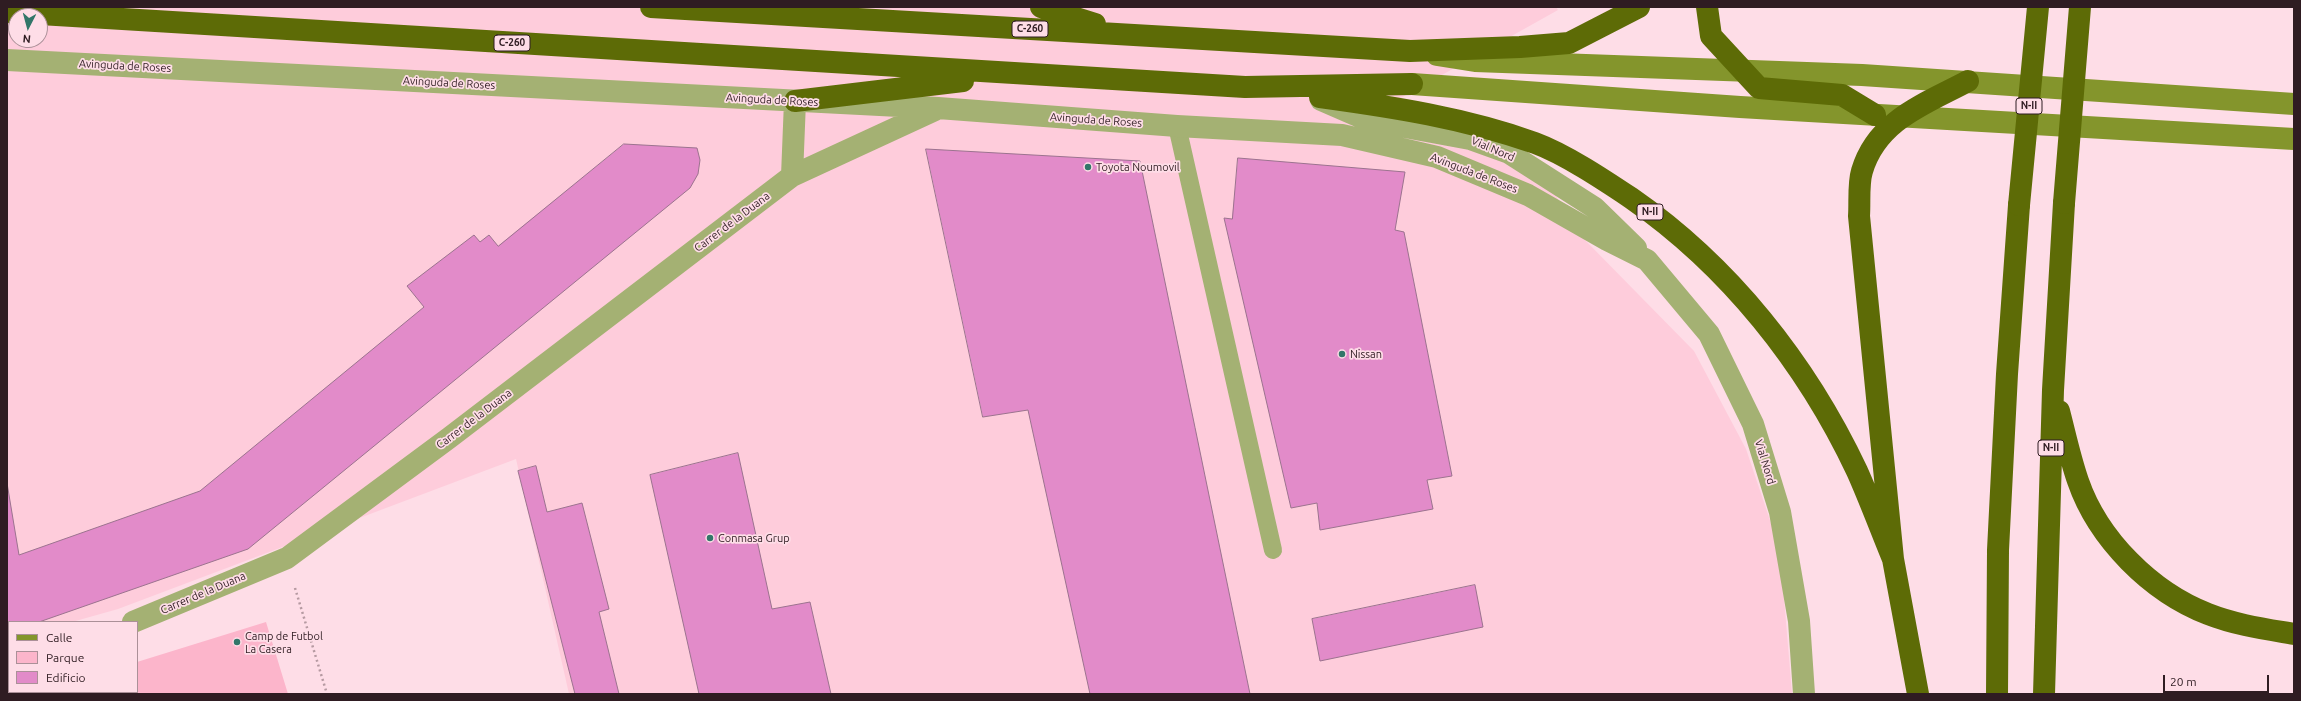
<!DOCTYPE html>
<html>
<head>
<meta charset="utf-8">
<style>
	body { margin:0 }
	#map { position:relative; width:2301px; height:701px; overflow:hidden; background:#fedde7; font-family:Ubuntu,sans-serif }
	canvas { display:block }
	.frame { position:absolute; inset:0; border:8px solid #2f1c22; pointer-events:none }
	.legend { position:absolute; left:8px; top:621px; width:130px; height:72px; box-sizing:border-box; background:#fedde7; border:1px solid #ab9098; margin:0; padding:5px 7px; list-style:none; font-size:12px; color:#2f1c22 }
	.legend li { display:flex; align-items:center; gap:8px; height:20px }
	.legend b { width:20px; border:1px solid #ab9098 }
	.north { position:absolute; left:8px; top:8px; width:40px; height:40px; box-sizing:border-box; background:#fedde7; border:1px solid #ab9098; border-radius:50%; rotate:186deg; font-size:11px; font-weight:700; line-height:16px; text-align:center; color:#2f1c22 }
	.north::after { content:''; display:block; margin:auto; width:14px; height:18px; background:#327669; clip-path:polygon(50% 0,100% 100%,50% 72%,0 100%) }
	.scale { position:absolute; left:2163px; top:675px; width:106px; height:18px; box-sizing:border-box; border:2px solid #2f1c22; border-top:0; padding-left:5px; font-size:12px; line-height:14px; white-space:nowrap; color:#2f1c22; -webkit-text-stroke:3px #fedde7; paint-order:stroke }
</style>
</head>
<body>
<div id="map">
<canvas width="2301" height="701"></canvas>
<div class="frame"></div>
<ul class="legend">
<li><b style="height:5px;background:#84952c"></b>Calle</li>
<li><b style="height:11px;background:#fcb5cb"></b>Parque</li>
<li><b style="height:11px;background:#e28bc9"></b>Edificio</li>
</ul>
<div class="north">N</div>
<div class="scale">20 m</div>
</div>
<script>
const context = document.querySelector('canvas').getContext('2d');
context.lineJoin = 'round';
function fill(path, color) { context.fillStyle = color; context.fill(path, 'evenodd'); }
function stroke(path, color, width, dash) { context.strokeStyle = color; context.lineWidth = width; context.lineCap = dash ? 'butt' : 'round'; context.setLineDash(dash || []); context.stroke(path); }
function write(font, color, halo, rows, align = 'center') {
  context.font = font + ' Ubuntu,sans-serif'; context.lineWidth = 3.5; context.setLineDash([]); context.textBaseline = 'middle'; context.strokeStyle = halo; context.fillStyle = color; for (const [text, x, y, turn = 0] of rows) {
    context.save(); context.translate(x, y); context.rotate((+turn || 0) * Math.PI / 180); context.textAlign = isNaN(turn) ? turn : align; if (halo) context.strokeText(text, 0, 0); context.fillText(text, 0, 0); context.restore();
  }
}
fill(new Path2D(`
	M7 7H1556L1558 10 1374 113 1539 169 1583 238 1694 351 1746 449 1780 550 1792 694H569L516 459 118 609 72 622H9V640H7ZM16 16H40V40H16Z`), '#feccdb');
fill(new Path2D(`
	M266 622 288 694H33L39 692H137V662Z`), '#fcb5cb');
const building = new Path2D(`
	M624 144 697 148 700 160 698 174 690 188 248 549 39 622H9V629H7V483L19 555 200 491 424 307 407 286 474 235 480 242 489 235 498 246Z
	M926 149 1140 161 1250 694H1090L1028 410 983 417Z
	M1238 158 1405 172 1395 230 1404 232 1452 476 1427 480 1433 509 1320 530 1317 503 1291 508 1224 218 1232 219Z
	M738 453 772 609 810 602 831 694H699L650 475Z
	M536 466 547 512 582 503 609 609 599 612 619 694H575L518 471Z
	M1475 585 1483 627 1320 661 1312 619Z`);
fill(building, '#e28bc9');
stroke(building, '#9c738f', 1);
stroke(new Path2D(`
	M295 588 327 694`), '#b69aa2', 2.5, [2, 3]);
stroke(new Path2D(`
	M1177 126 1273 550`), '#a4b173', 18);
stroke(new Path2D(`
	M7 60 938 108 1177 126 1342 135 1437 157 1528 195 1607 240 1647 260 1709 334 1753 424 1780 512 1799 621 1804 694
	M1321 100 1367 120 1470 139 1509 153 1595 208 1636 248
	M792 176 795 101
	M133 622 287 558 449 438 792 176 935 110
	M7 658H9`), '#a4b173', 22);
stroke(new Path2D(`
	M1437 55 1475 61 1862 75 2294 104
	M1412 84 1740 107 2294 139`), '#84952c', 22);
stroke(new Path2D(`
	M651 7 1410 51 1520 47 1569 43 1639 7
	M1041 7 1095 24
	M1707 7 1711 36 1759 88 1842 95 1875 115
	M7 12 1245 87 1412 84
	M1320 97C1393 107 1465 118 1535 143 1565 154 1604 180 1631 198 1729 266 1806 363 1857 471 1870 500 1881 530 1893 559
	M795 101 963 81
	M2059 411C2065 434 2070 458 2078 481 2098 539 2151 592 2208 614 2236 625 2265 629 2294 634
	M1918 694 1893 559 1859 216C1860 202 1858 184 1862 171 1877 120 1925 104 1968 81
	M1997 694 1998 550 2007 374 2019 205
	M2044 694 2053 390 2064 203`), '#5d6b06', 22);
stroke(new Path2D(`
	M2064 203 2080 7
	M2019 205 2038 7`), '#5d6b06', 22);
for (const [x, y, r, color] of [
	[1088,167,4,"#327669"],
	[1342,354,4,"#327669"],
	[710,538,4,"#327669"],
	[237,642,4,"#327669"]
]) { const dot = new Path2D(); dot.arc(x, y, r, 0, 2 * Math.PI); context.fillStyle = color; context.fill(dot); stroke(dot, '#fedde7', 1.5); }
for (const [x, y, w] of [
	[1030,29,36],
	[512,43,36],
	[2029,106,26],
	[1650,212,26],
	[2051,448,26]
]) { const box = new Path2D(); box.roundRect(x - w / 2, y - 8, w, 16, 3); context.fillStyle = '#fedde7'; context.fill(box); stroke(box, '#2f1c22', 1); }
write('bold 10px', '#2f1c22', null, [
	["C-260",1030,29],
	["C-260",512,43],
	["N-II",2029,106],
	["N-II",1650,212],
	["N-II",2051,448]
]);
write('11px', '#2f1c22', '#fedde7', [
	["Avinguda de Roses",125,66,3],
	["Avinguda de Roses",449,83,3],
	["Avinguda de Roses",772,100,3],
	["Avinguda de Roses",1096,120,4],
	["Vial Nord",1493,149,23],
	["Avinguda de Roses",1474,173,21],
	["Carrer de la Duana",732,222,-37],
	["Carrer de la Duana",474,419,-37],
	["Vial Nord",1765,462,73],
	["Carrer de la Duana",203,593,-23]
]);
write('11px', '#2f1c22', '#fedde7', [
	["Toyota Noumovil",1096,167],
	["Nissan",1350,354],
	["Conmasa Grup",718,538],
	["Camp de Futbol",245,636],
	["La Casera",245,649]
], 'left');
</script>
</body>
</html>
